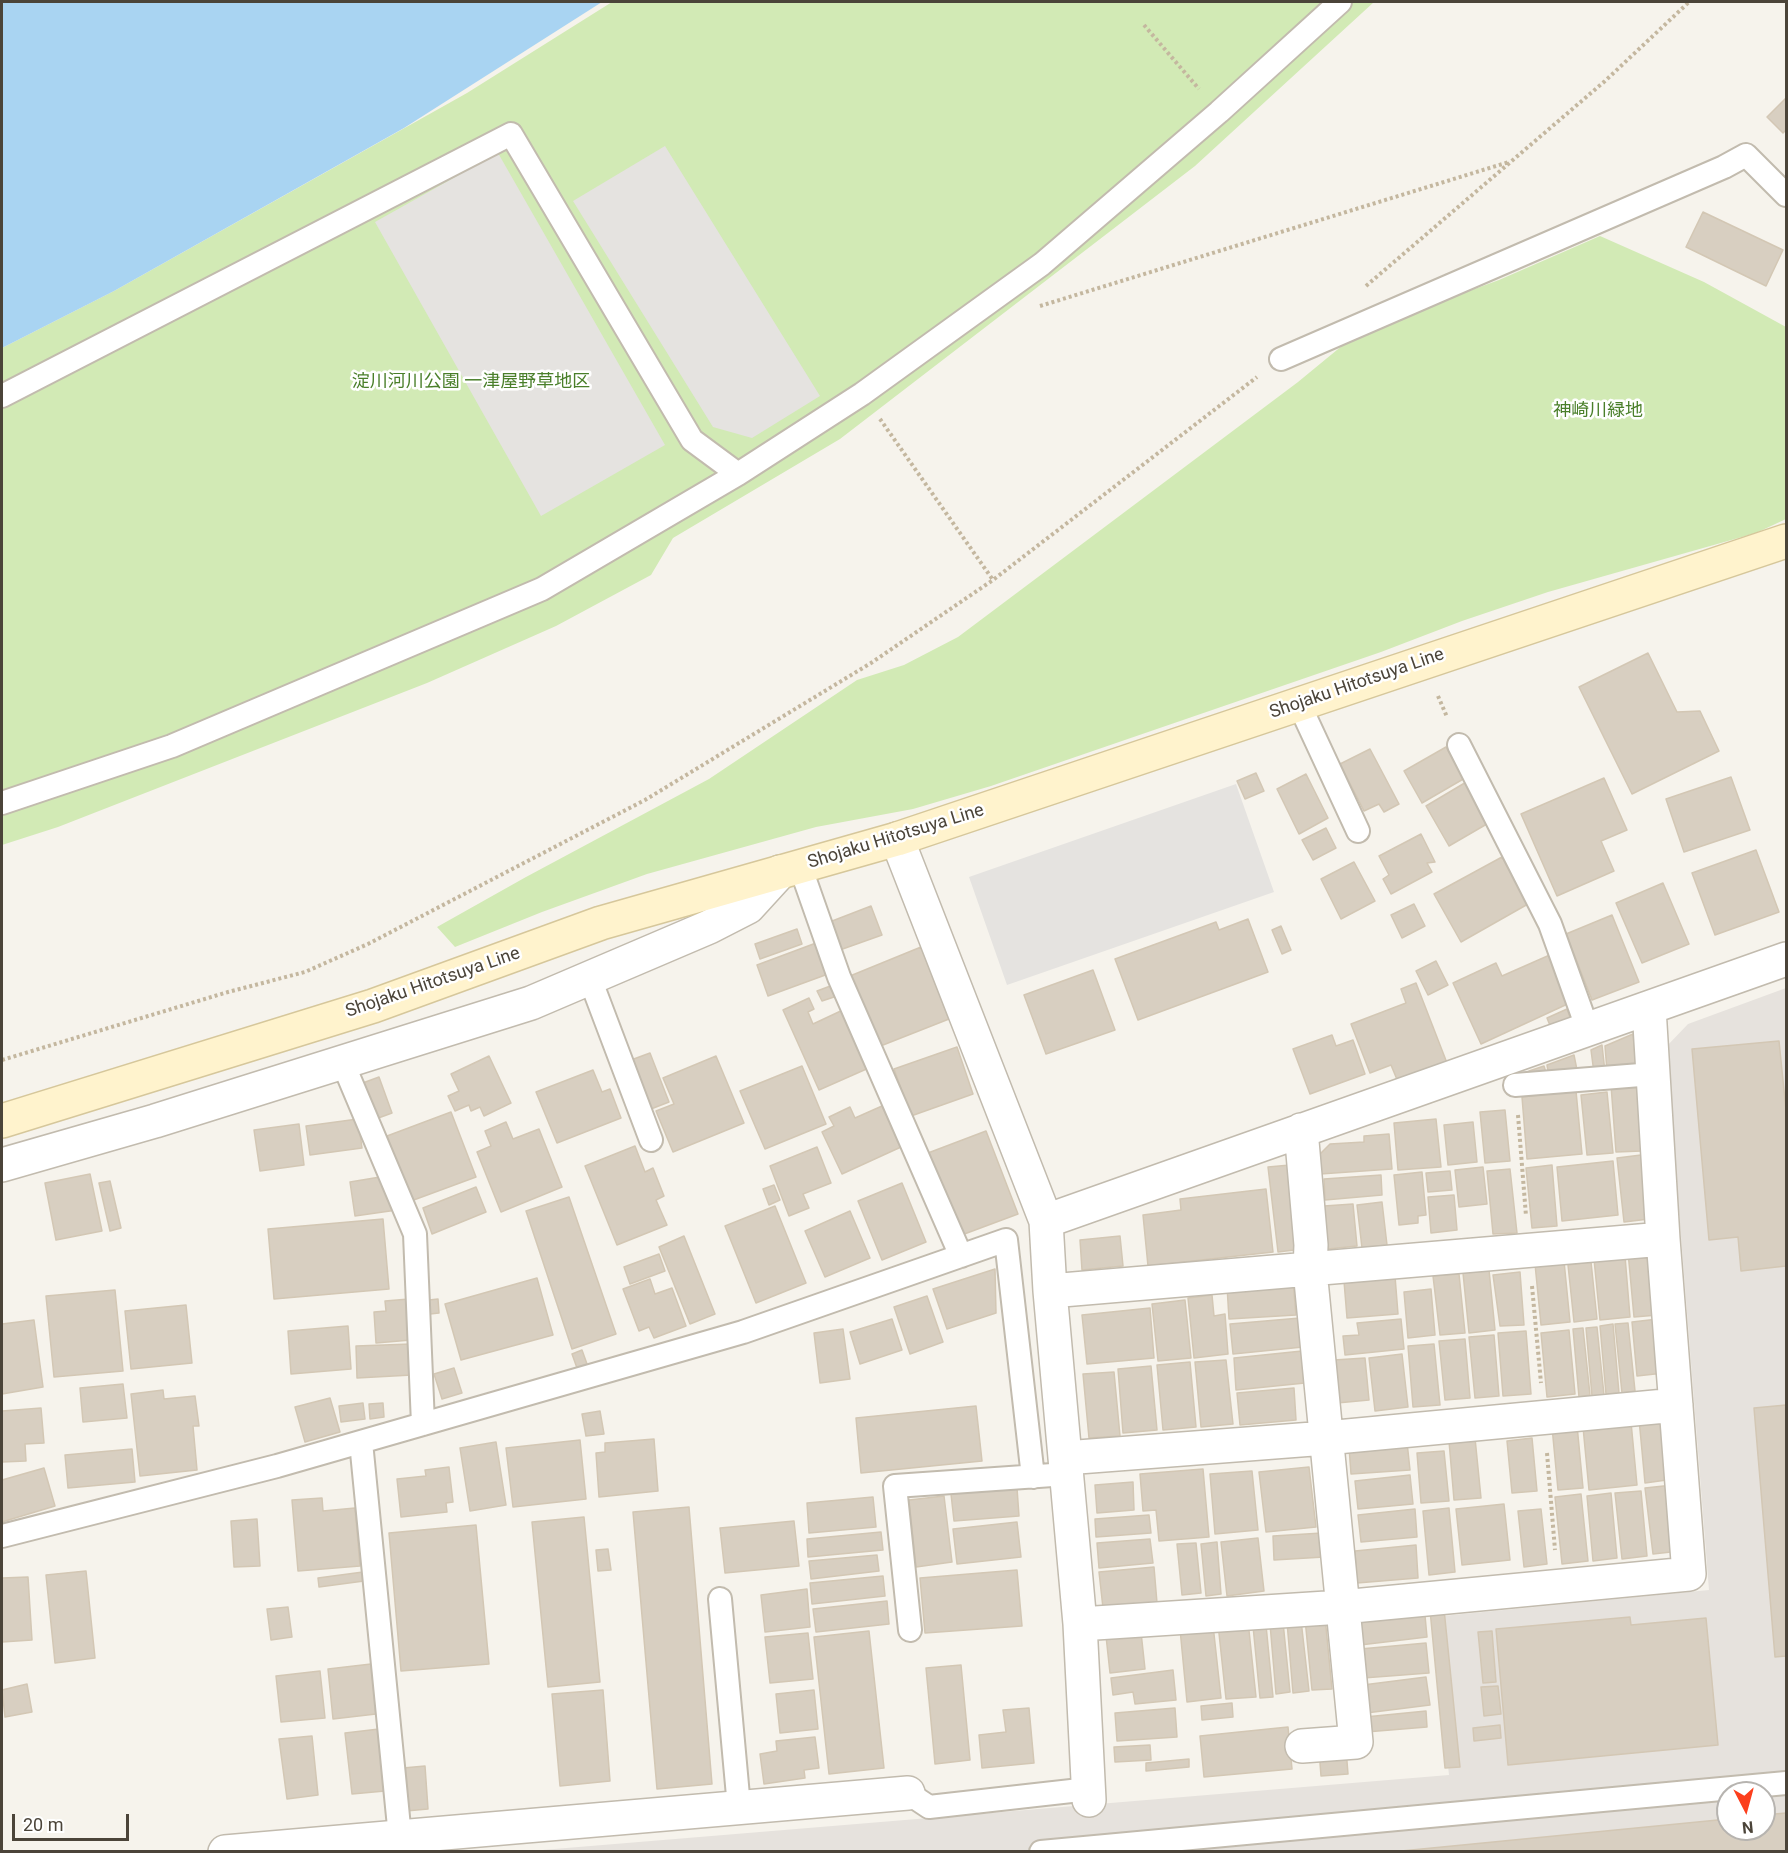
<!DOCTYPE html>
<html>
<head>
<meta charset="utf-8">
<style>
	body { margin:0 }
	#map { position:relative; width:1788px; height:1853px; overflow:hidden; background:#f6f3ec; font-family:Roboto,sans-serif }
	canvas { display:block }
	.frame { position:absolute; inset:0; border:3px solid #4b4439; pointer-events:none }
	.north { position:absolute; left:1716px; top:1781px; width:60px; height:60px; box-sizing:border-box; background:#fff; border:2px solid #b7b4b0; border-radius:50%; rotate:174deg; font-size:16px; font-weight:700; line-height:24px; text-align:center; color:#4b4439 }
	.north::after { content:''; display:block; margin:auto; width:21px; height:27px; background:#fc3f1d; clip-path:polygon(50% 0,100% 100%,50% 72%,0 100%) }
	.scale { position:absolute; left:12px; top:1814px; width:117px; height:27px; box-sizing:border-box; border:3px solid #4b4439; border-top:0; padding-left:8px; font-size:18px; line-height:21px; white-space:nowrap; color:#4b4439; -webkit-text-stroke:4px #fff; paint-order:stroke }
</style>
</head>
<body>
<div id="map">
<canvas width="1788" height="1853"></canvas>
<div class="frame"></div>
<div class="north">N</div>
<div class="scale">20 m</div>
</div>
<script>
const context = document.querySelector('canvas').getContext('2d');
context.lineJoin = 'round';
function fill(path, color) { context.fillStyle = color; context.fill(path, 'evenodd'); }
function stroke(path, color, width, dash) { context.strokeStyle = color; context.lineWidth = width; context.lineCap = dash ? 'butt' : 'round'; context.setLineDash(dash || []); context.stroke(path); }
function write(font, color, halo, rows, align = 'center') {
  context.font = font + ' Roboto,"Noto Sans JP",sans-serif'; context.lineWidth = 5; context.setLineDash([]); context.textBaseline = 'middle'; context.strokeStyle = halo; context.fillStyle = color; for (const [text, x, y, turn = 0] of rows) {
    context.save(); context.translate(x, y); context.rotate((+turn || 0) * Math.PI / 180); context.textAlign = isNaN(turn) ? turn : align; if (halo) context.strokeText(text, 0, 0); context.fillText(text, 0, 0); context.restore();
  }
}
fill(new Path2D(`
	M1786 988V1851L518 1852 1449 1775 1432 1617 1709 1590 1666 1047 1688 1024ZM1728 1793H1764V1829H1728Z`), '#e6e2dd');
fill(new Path2D(`
	M612 2H1374L1195 166 840 439 673 538 651 575 556 626 427 683 58 827 2 845V348L114 291 467 93Z
	M1600 236 1704 282 1786 327V519L1756 533 1548 592 1462 621 1381 652 991 786 913 809 816 827 647 874 542 912 455 947 437 927 526 877 709 779 857 680 904 665 958 637 1298 382 1360 331 1499 280Z`), '#d2eab5');
fill(new Path2D(`
	M665 146 820 396 752 438 713 427 573 201Z
	M498 153 665 445 541 516 375 222Z
	M1236 784 1274 892 1007 985 969 877Z`), '#e5e3e0');
fill(new Path2D(`
	M2 2H602L404 128 114 291 2 348Z`), '#a9d4f2');
const building = new Path2D(`
	M1786 98V130L1783 133 1767 117Z
	M1703 212 1783 250 1766 286 1686 247Z
	M1648 653 1677 712 1700 711 1719 751 1632 794 1579 687Z
	M1446 747 1465 778 1422 803 1404 771Z
	M1370 749 1399 804 1384 812 1379 804 1364 811 1340 764Z
	M1256 773 1264 791 1245 799 1237 781Z
	M1306 774 1328 818 1299 834 1277 789Z
	M1731 777 1750 830 1684 852 1666 799Z
	M1604 778 1627 830 1601 841 1614 871 1557 896 1521 814Z
	M1468 781 1492 821 1449 846 1426 806Z
	M1326 828 1336 848 1313 860 1302 840Z
	M1421 834 1435 862 1427 863 1432 872 1391 894 1383 879 1389 875 1379 856Z
	M1756 850 1779 912 1715 935 1692 873Z
	M1502 857 1528 904 1461 942 1434 894Z
	M1354 862 1375 901 1341 919 1321 879Z
	M1663 883 1689 944 1642 963 1616 903Z
	M1414 904 1425 926 1402 938 1391 915Z
	M871 906 882 935 837 951 827 923Z
	M1612 915 1639 982 1592 1000 1566 934Z
	M1248 919 1268 972 1138 1020 1115 959 1216 922 1219 930Z
	M1281 926 1291 950 1282 954 1272 930Z
	M797 929 802 944 760 959 755 944Z
	M816 943 828 974 768 996 757 965Z
	M921 947 949 1019 878 1047 850 976Z
	M1552 954 1574 1001 1481 1044 1453 983 1496 963 1502 976Z
	M1436 961 1448 985 1428 995 1416 971Z
	M1093 970 1115 1030 1046 1054 1024 995Z
	M1416 983 1447 1063 1398 1082 1391 1065 1370 1073 1351 1024 1406 1003 1401 989Z
	M833 985 837 996 822 1001 817 991Z
	M809 998 814 1009 808 1012 813 1024 845 1009 871 1067 819 1090 783 1010Z
	M1567 1009 1571 1020 1551 1028 1547 1018Z
	M1633 1034 1636 1067 1607 1071 1605 1046Z
	M1332 1035 1336 1046 1353 1040 1365 1074 1310 1094 1293 1049Z
	M1779 1041 1786 1110V1266L1741 1271 1738 1237 1709 1240 1692 1049Z
	M1602 1045 1605 1072 1594 1073 1591 1050Z
	M957 1047 973 1094 911 1116 894 1069Z
	M650 1053 669 1102 651 1109 631 1060Z
	M1574 1055 1577 1070 1549 1076 1547 1065Z
	M489 1056 511 1103 484 1116 480 1107 471 1111 469 1105 455 1111 448 1096 459 1091 451 1074Z
	M716 1056 744 1123 673 1152 656 1111 674 1104 663 1078Z
	M802 1066 826 1124 765 1149 740 1091Z
	M1544 1066 1547 1076 1532 1082 1529 1071Z
	M593 1070 602 1092 610 1089 621 1118 557 1143 536 1092Z
	M379 1077 392 1113 373 1120 360 1084Z
	M1637 1083 1642 1151 1616 1152 1611 1085Z
	M1576 1091 1582 1154 1527 1159 1522 1097Z
	M1607 1092 1613 1153 1587 1155 1581 1095Z
	M882 1106 901 1147 842 1174 822 1132 834 1126 829 1117 850 1107 855 1118Z
	M1505 1110 1510 1161 1485 1163 1480 1112Z
	M451 1112 476 1177 411 1201 387 1136Z
	M358 1119 362 1148 310 1155 306 1126Z
	M1436 1119 1441 1167 1398 1170 1394 1123Z
	M506 1122 513 1139 539 1129 562 1187 501 1212 477 1152 491 1146 485 1131Z
	M1473 1122 1477 1162 1448 1165 1444 1125Z
	M299 1124 304 1165 260 1171 254 1130Z
	M986 1131 1018 1214 959 1236 928 1153Z
	M1389 1134 1392 1169 1320 1174 1319 1155 1330 1144 1364 1142V1136Z
	M635 1146 645 1172 653 1168 664 1196 656 1200 667 1225 617 1245 585 1166Z
	M817 1147 831 1183 803 1194 809 1208 789 1216 770 1166Z
	M1641 1155 1649 1219 1624 1222 1617 1158Z
	M1613 1161 1618 1215 1562 1221 1557 1167Z
	M1290 1165 1299 1244 1294 1250 1278 1252 1268 1167Z
	M1552 1165 1557 1226 1532 1228 1526 1168Z
	M1483 1167 1487 1204 1459 1207 1455 1170Z
	M1510 1169 1517 1233 1493 1234 1487 1171Z
	M1450 1171 1452 1190 1428 1192 1426 1173Z
	M1422 1172 1426 1215 1418 1216V1223L1399 1225 1394 1175Z
	M90 1174 102 1231 56 1240 45 1183Z
	M1381 1175 1382 1195 1325 1200 1324 1179Z
	M380 1177 397 1210 355 1216 350 1182Z
	M110 1181 121 1228 110 1231 99 1183Z
	M902 1183 926 1242 882 1260 858 1201Z
	M774 1185 780 1200 769 1205 763 1189Z
	M476 1187 486 1212 432 1234 423 1208Z
	M1266 1189 1273 1252 1148 1266 1143 1215 1181 1210 1180 1199Z
	M1454 1195 1457 1230 1431 1233 1428 1197Z
	M569 1197 616 1334 572 1349 526 1211Z
	M1382 1202 1387 1245 1362 1248 1357 1205Z
	M1353 1204 1357 1246 1328 1249 1324 1206Z
	M775 1206 806 1283 756 1303 725 1226Z
	M850 1211 870 1258 825 1277 805 1231Z
	M383 1219 389 1289 274 1299 268 1229Z
	M684 1236 715 1314 690 1324 659 1247Z
	M1120 1236 1123 1266 1082 1270 1080 1240Z
	M1652 1250 1658 1315 1634 1317 1628 1252Z
	M659 1254 665 1271 630 1284 624 1267Z
	M1625 1256 1630 1317 1600 1320 1594 1259Z
	M1564 1261 1570 1322 1541 1325 1535 1264Z
	M1591 1262 1597 1319 1574 1322 1568 1265Z
	M995 1269 996 1313 947 1329 933 1289Z
	M1489 1270 1495 1330 1469 1333 1463 1273Z
	M1520 1272 1524 1325 1500 1326 1493 1275Z
	M1459 1274 1465 1333 1440 1335 1433 1276Z
	M1395 1276 1398 1314 1347 1318 1344 1281Z
	M537 1278 553 1335 461 1360 445 1304Z
	M650 1279 655 1294 672 1288 686 1326 654 1338 649 1327 639 1331 623 1289Z
	M1293 1281 1296 1315 1229 1319 1227 1286Z
	M1431 1289 1435 1335 1408 1338 1404 1292Z
	M115 1290 123 1371 54 1377 46 1296Z
	M1212 1295 1214 1316 1225 1314 1228 1354 1194 1358 1188 1298Z
	M927 1296 943 1342 910 1354 894 1307Z
	M409 1299 411 1340 376 1343 374 1312 386 1311 385 1301Z
	M438 1299 439 1313 430 1314 429 1300Z
	M1185 1300 1191 1358 1158 1361 1152 1304Z
	M186 1305 192 1363 131 1369 125 1311Z
	M1150 1308 1154 1358 1087 1364 1082 1315Z
	M1300 1318 1303 1347 1233 1354 1230 1324Z
	M892 1319 902 1350 860 1364 850 1332Z
	M1401 1319 1404 1349 1345 1355 1343 1336 1359 1335 1357 1323Z
	M1658 1319 1664 1373 1637 1376 1632 1322Z
	M34 1320 43 1387 2 1394V1324Z
	M1628 1323 1635 1391 1622 1393 1615 1324Z
	M1613 1324 1619 1393 1606 1394 1600 1326Z
	M348 1326 351 1369 291 1374 288 1331Z
	M1597 1327 1604 1395 1592 1396 1586 1328Z
	M1583 1328 1590 1395 1579 1397 1573 1329Z
	M843 1329 850 1379 820 1383 814 1333Z
	M1569 1330 1575 1394 1547 1397 1541 1333Z
	M1526 1331 1531 1394 1503 1396 1498 1333Z
	M1494 1335 1499 1396 1475 1398 1469 1337Z
	M1465 1339 1470 1398 1445 1400 1439 1341Z
	M411 1344 412 1375 357 1378 356 1346Z
	M1434 1344 1440 1405 1413 1407 1408 1346Z
	M582 1350 587 1364 577 1368 572 1354Z
	M1302 1351 1305 1383 1236 1390 1234 1358Z
	M1402 1354 1408 1407 1375 1411 1369 1358Z
	M1365 1358 1369 1400 1337 1403 1334 1360Z
	M1226 1360 1233 1424 1201 1427 1195 1362Z
	M1190 1362 1196 1427 1163 1430 1157 1365Z
	M1151 1366 1157 1430 1123 1433 1118 1369Z
	M454 1368 462 1393 442 1399 434 1374Z
	M1114 1372 1120 1436 1089 1438 1083 1374Z
	M123 1384 127 1418 83 1422 80 1388Z
	M1294 1388 1296 1420 1240 1425 1237 1393Z
	M163 1390 164 1399 195 1396 199 1426H193L197 1470 140 1476 131 1394Z
	M330 1398 340 1432 305 1442 295 1407Z
	M363 1403 365 1419 341 1422 339 1406Z
	M383 1403 384 1417 370 1419 369 1404Z
	M1786 1405V1656L1775 1657 1754 1408Z
	M976 1406 982 1461 861 1473 856 1418Z
	M41 1408 44 1443 25 1444 26 1461 2 1462V1411Z
	M600 1411 604 1434 586 1436 582 1414Z
	M1667 1416 1674 1479 1645 1483 1639 1419Z
	M1631 1422 1637 1485 1589 1490 1583 1427Z
	M1577 1425 1583 1488 1558 1490 1552 1427Z
	M1475 1438 1481 1498 1454 1500 1449 1441Z
	M1532 1438 1537 1491 1512 1493 1507 1441Z
	M654 1439 658 1491 599 1497 596 1453 605 1452V1443Z
	M580 1440 586 1499 513 1507 506 1448Z
	M496 1442 506 1505 470 1511 460 1448Z
	M1407 1442 1410 1470 1351 1474 1349 1447Z
	M132 1449 135 1482 68 1488 65 1455Z
	M1444 1451 1449 1501 1421 1503 1417 1453Z
	M449 1467 453 1502 446 1503 447 1512 401 1517 397 1479 426 1476 425 1470Z
	M1309 1467 1316 1527 1266 1532 1259 1472Z
	M44 1468 55 1506 2 1522V1480Z
	M1203 1469 1209 1537 1159 1541 1156 1510 1143 1511 1140 1474Z
	M1252 1471 1258 1530 1215 1534 1210 1474Z
	M1410 1475 1413 1504 1358 1509 1355 1481Z
	M1133 1482 1134 1510 1097 1513 1095 1485Z
	M1673 1485 1680 1551 1653 1554 1645 1488Z
	M1017 1488 1019 1516 954 1521 951 1494Z
	M1641 1491 1647 1556 1622 1559 1615 1493Z
	M1611 1493 1617 1558 1593 1561 1587 1496Z
	M1581 1494 1588 1561 1562 1564 1555 1497Z
	M944 1496 952 1562 916 1567 909 1500Z
	M873 1497 876 1527 809 1533 807 1503Z
	M322 1498 323 1511 355 1508 360 1566 298 1571 292 1500Z
	M1504 1504 1510 1560 1462 1565 1456 1509Z
	M689 1507 712 1784 657 1789 633 1512Z
	M1449 1508 1455 1572 1429 1575 1423 1511Z
	M1415 1509 1417 1537 1361 1542 1358 1515Z
	M1541 1509 1547 1564 1524 1567 1518 1511Z
	M1149 1515 1151 1533 1096 1537 1095 1519Z
	M584 1517 600 1682 548 1687 532 1522Z
	M257 1519 260 1566 234 1567 231 1521Z
	M794 1521 799 1566 725 1573 720 1528Z
	M1017 1522 1021 1557 957 1564 953 1529Z
	M476 1525 489 1664 401 1671 389 1533Z
	M881 1532 883 1550 808 1557 807 1539Z
	M1322 1533 1324 1557 1274 1560 1273 1536Z
	M1258 1538 1264 1591 1227 1596 1221 1542Z
	M1150 1539 1153 1563 1099 1568 1097 1543Z
	M1217 1542 1221 1594 1206 1596 1201 1544Z
	M1196 1543 1201 1593 1182 1595 1177 1544Z
	M1416 1545 1418 1578 1357 1583 1355 1551Z
	M608 1549 611 1570 598 1571 596 1550Z
	M877 1555 879 1571 811 1579 809 1561Z
	M1154 1567 1157 1603 1103 1608 1099 1572Z
	M1017 1570 1022 1626 925 1633 920 1578Z
	M86 1571 95 1658 55 1663 46 1575Z
	M363 1572 364 1581 319 1587 318 1578Z
	M883 1576 885 1596 812 1604 810 1583Z
	M28 1577 32 1640 2 1642V1578Z
	M807 1589 810 1627 765 1632 761 1595Z
	M887 1601 889 1624 816 1632 813 1609Z
	M1424 1605 1427 1637 1360 1645 1361 1612Z
	M288 1607 292 1637 271 1640 267 1609Z
	M1444 1609 1460 1767 1445 1768 1430 1610Z
	M1325 1617 1332 1689 1312 1690 1305 1619Z
	M1630 1617 1631 1625 1706 1618 1718 1745 1508 1765 1496 1629Z
	M1301 1620 1309 1691 1293 1693 1287 1622Z
	M1248 1621 1256 1697 1226 1699 1218 1624Z
	M1283 1622 1290 1692 1276 1694 1270 1624Z
	M1213 1625 1221 1698 1187 1702 1180 1629Z
	M1266 1625 1273 1697 1260 1698 1253 1626Z
	M869 1631 884 1768 829 1774 814 1637Z
	M1492 1631 1496 1682 1483 1683 1478 1632Z
	M1141 1632 1145 1669 1110 1673 1106 1636Z
	M808 1633 813 1679 770 1683 765 1637Z
	M1426 1643 1429 1673 1363 1678 1360 1649Z
	M371 1664 376 1714 333 1719 328 1669Z
	M961 1665 970 1760 935 1764 926 1668Z
	M1173 1670 1176 1700 1135 1704 1133 1692 1113 1695 1111 1678Z
	M320 1671 325 1718 281 1722 276 1676Z
	M1426 1677 1430 1705 1366 1713 1363 1685Z
	M27 1684 32 1712 5 1717 2 1690Z
	M1498 1686 1501 1714 1484 1716 1481 1687Z
	M603 1690 610 1781 560 1786 552 1694Z
	M814 1690 818 1729 780 1733 776 1694Z
	M1232 1703 1233 1717 1202 1720 1201 1706Z
	M1029 1708 1034 1763 982 1768 979 1735 1006 1732 1003 1710Z
	M1175 1708 1177 1737 1117 1741 1115 1713Z
	M1426 1711 1427 1727 1366 1732 1365 1717Z
	M1500 1725 1501 1738 1474 1741 1473 1728Z
	M1288 1727 1292 1769 1204 1777 1200 1736Z
	M379 1729 385 1791 352 1794 345 1733Z
	M312 1736 318 1795 287 1799 279 1739Z
	M815 1737 819 1768 804 1770 805 1778 764 1784 760 1754 777 1751 776 1741Z
	M1150 1745 1151 1760 1115 1762 1114 1747Z
	M1346 1749 1348 1774 1321 1776 1319 1750Z
	M1189 1759V1767L1146 1771V1763Z
	M425 1766 428 1809 406 1811 403 1768Z
	M1786 1813V1852H1391L1728 1819V1829H1764V1815Z`);
fill(building, '#d8cfc1');
stroke(building, '#d3c7b4', 1.5);
const lane = new Path2D(`
	M1281 359 1724 167 1746 155 1786 195
	M2 396 511 134 692 440 738 474
	M1299 704 1358 831
	M1459 745 1550 924 1588 1030
	M2 803 172 746 542 589 738 474 862 394 1042 264 1219 112 1340 2
	M800 866 839 977 961 1256
	M589 976 651 1140
	M342 1061 415 1234 423 1424
	M1515 1085 1653 1074
	M361 1442 400 1837
	M2 1536 277 1466 743 1332 1006 1240 1033 1477
	M720 1599 739 1807
	M910 1630 895 1486 1067 1474
	M908 1793 929 1807 1089 1789
	M1041 1852 1786 1783`);
const street = new Path2D(`
	M897 839 1046 1221 1050 1291 1080 1624 1089 1800
	M1301 1130 1311 1245 1310 1270 1356 1742 1302 1746
	M2 1165 155 1121 531 1003 709 927 748 907 780 872
	M1046 1221 1786 959
	M1050 1291 1663 1239
	M1065 1458 1326 1438 1676 1405
	M1080 1624 1342 1607 1689 1574 1663 1239 1649 1008
	M225 1852 908 1793`);
const secondary = new Path2D(`
	M2 1121 373 1006 601 923 897 839 1786 541`);
stroke(lane, '#c2bbae', 26);
stroke(street, '#c2bbae', 36);
stroke(secondary, '#d6c79b', 36);
stroke(new Path2D(`
	M1144 25 1199 89
	M1366 286 1605 81 1689 2
	M1040 306 1509 162
	M880 419 993 580
	M1438 696 1447 717
	M2 1060 228 992 305 972 368 944 645 800 871 663 993 580 1257 377
	M1518 1115 1526 1216
	M1532 1286 1541 1383
	M1547 1453 1555 1550`), '#c4b79f', 4, [3, 3]);
stroke(lane, '#fff', 22);
stroke(street, '#fff', 33);
stroke(secondary, '#fff3cd', 33);
write('18px', '#4a7f2a', '#fff', [
	["淀川河川公園 一津屋野草地区",471,382],
	["神崎川緑地",1598,411]
]);
write('18px', '#4b4439', '#fff', [
	["Shojaku Hitotsuya Line",1357,684,-19],
	["Shojaku Hitotsuya Line",896,837,-17],
	["Shojaku Hitotsuya Line",433,983,-19]
]);
</script>
</body>
</html>
